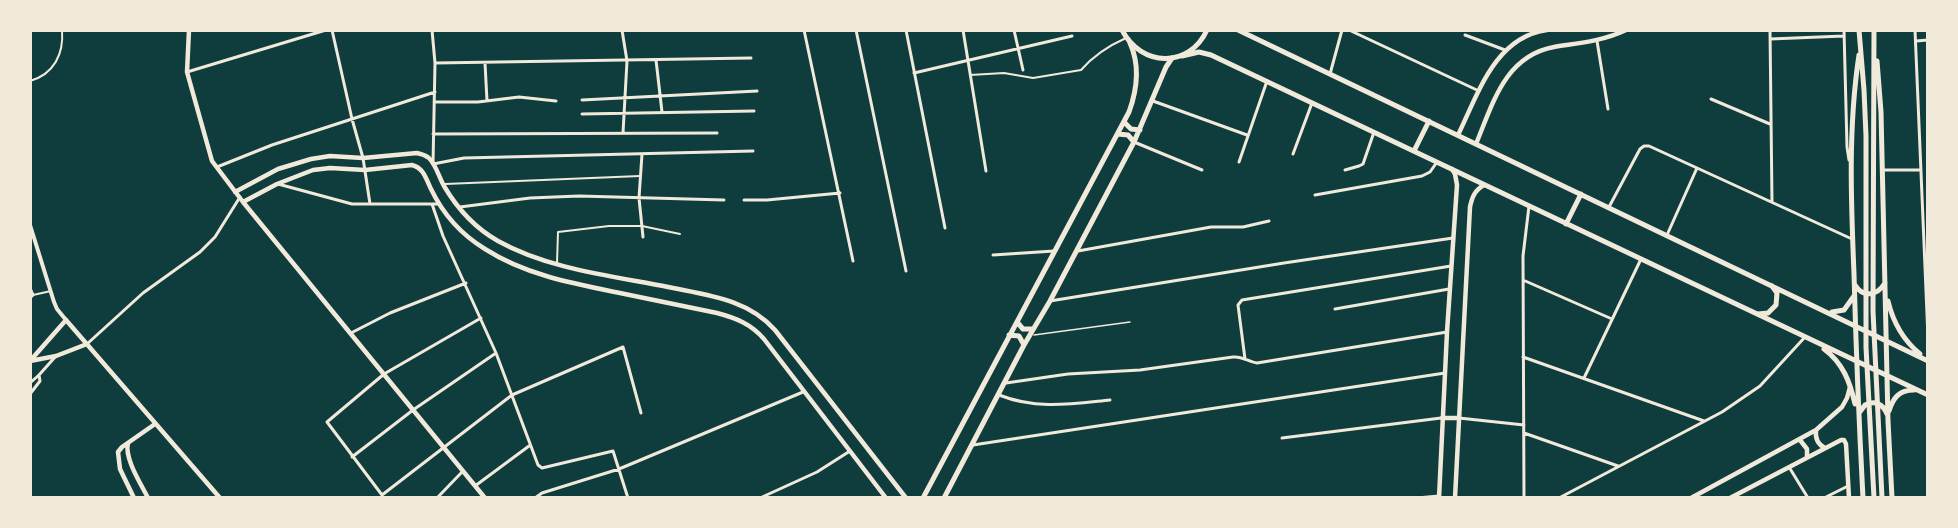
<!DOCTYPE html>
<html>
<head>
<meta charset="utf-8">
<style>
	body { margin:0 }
	#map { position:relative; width:1958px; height:528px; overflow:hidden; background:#0f3d3e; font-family:Mulish,sans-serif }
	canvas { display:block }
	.frame { position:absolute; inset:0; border:32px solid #f1e9da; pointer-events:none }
</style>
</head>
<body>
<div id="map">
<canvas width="1958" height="528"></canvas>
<div class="frame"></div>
</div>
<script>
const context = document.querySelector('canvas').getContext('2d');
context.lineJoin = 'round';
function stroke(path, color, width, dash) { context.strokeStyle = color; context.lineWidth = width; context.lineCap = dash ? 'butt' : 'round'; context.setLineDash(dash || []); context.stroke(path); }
stroke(new Path2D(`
	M1034 335 1130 322`), '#f1e9da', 1.5);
stroke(new Path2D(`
	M970 75 1004 73 1033 78 1081 70C1094 55 1108 46 1126 38
	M30 81C54 74 64 54 62 30
	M445 184 640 176
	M557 263 558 232 609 226H642L680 234
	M33 295 51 291`), '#f1e9da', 2);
stroke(new Path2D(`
	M332 30 352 119 363 158 370 204
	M432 30 435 63 433 164 464 158 753 151
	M622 30 627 61 623 133
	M804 30 853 261
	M856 30 906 271
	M906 30 945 228
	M963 30 986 171
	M1014 30 1023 70
	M1349 30 1479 91
	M1770 30 1772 202
	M1844 30 1847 147 1849 160
	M1915 30 1928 338
	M1465 35 1505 50
	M1770 39 1844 36
	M1597 41 1608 109
	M1916 41 1928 40
	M656 60 662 112
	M435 63 751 58
	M485 63 487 101
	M187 72 326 30
	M914 73 1072 36
	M1330 74 1342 30
	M1711 99 1770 124
	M582 100 757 91
	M1153 101 1247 135
	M434 102H478L519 97 556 101
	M582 114 754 111
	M433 134 717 133
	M1134 142 1202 170
	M642 154 639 198 643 237
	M1293 154 1312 103
	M1239 162 1267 81
	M217 167 272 145 435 92
	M1345 170 1359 166 1363 164 1374 132
	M1883 170H1921
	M278 184 352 204H431
	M1315 195 1422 176 1430 172 1437 162
	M744 200H767L840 193
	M439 204H432L443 236 496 353 538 465 542 468 613 451 628 498
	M460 207 530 198 579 196 724 200
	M1609 207 1640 149 1644 146H1649L1852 239
	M1667 235 1697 168
	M1078 251 1211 227H1243L1269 221
	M993 255 1054 251
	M1523 280 1612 319
	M30 288 33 295 30 298
	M1050 301 1284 263 1453 238
	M1335 309 1449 289
	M481 318 384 374 327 422 382 495 512 395 623 347 641 413
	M351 333 390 313 466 283
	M87 344 143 293 200 252 215 237 240 197
	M1523 357 1704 421
	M1245 359 1238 305 1242 300 1451 266
	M39 375 56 356
	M1584 378 1641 259
	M30 383 39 375 40 381 30 394
	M1006 383 1068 374 1140 370 1233 357C1243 356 1248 362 1257 363L1447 332
	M999 395C1037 410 1071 404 1110 400
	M1459 418 1524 425
	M1524 433 1618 466
	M1282 438 1441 418
	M973 445 1445 373
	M352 457 413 410 496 353
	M1789 467 1808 498
	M475 486 529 446
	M437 498 463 471
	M535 498 542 493 619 469 803 392
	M760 498 817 472 850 451
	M1417 498 1439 496
	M1524 498 1523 256 1529 206
	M1559 498 1722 412 1760 386 1805 337
	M1824 498 1848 486`), '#f1e9da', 3);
stroke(new Path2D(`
	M30 225 54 302 57 309 66 320`), '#f1e9da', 4);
stroke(new Path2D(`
	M189 30 187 72 212 161 243 202 485 498
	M1458 135C1478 94 1495 37 1547 30
	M1476 144C1493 103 1505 56 1554 47 1579 43 1603 41 1626 30
	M235 192 278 169 311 159 330 156 363 158 417 153C422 154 425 155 429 158 436 165 439 177 444 186 457 208 475 228 498 241 548 269 612 276 668 287 707 295 748 299 775 330L906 498
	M243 202 277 184 313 170 330 168 365 170 412 165C424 168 426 179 431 189 443 214 462 235 485 249 524 274 570 283 615 292 649 299 683 306 717 313 736 318 751 324 764 339L886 498
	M30 361 66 320 220 498
	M30 361 56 356 87 344
	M1442 418H1459
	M1816 430C1815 438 1817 444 1825 448
	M1800 440 1807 449V457
	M128 443C124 458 141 484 148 498
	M134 498 120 469 118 452 122 447 155 424
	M1439 498 1447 332 1457 185 1455 174 1452 169
	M1455 498 1470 207C1472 197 1475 190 1484 185
	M1691 498 1816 430 1842 407 1847 398 1850 387
	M1730 498 1841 440H1844L1846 444 1849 498`), '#f1e9da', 4.5);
stroke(new Path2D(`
	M1124 122 1131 129 1140 130
	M1118 134 1128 135 1134 142
	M1017 322 1023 329H1033
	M1009 335 1019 336 1024 345
	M923 498 1129 112C1137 90 1140 65 1130 43
	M944 498 1024 345 1050 301 1134 142 1166 67 1172 58`), '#f1e9da', 5);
stroke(new Path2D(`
	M1122 30C1141 67 1189 69 1207 30
	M1238 30 1928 361
	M1859 30 1864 90 1866 136V347L1874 498
	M1874 30 1873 311 1882 498
	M1859 55C1848 127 1851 202 1854 274 1856 349 1859 423 1863 498
	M1182 56 1199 52 1211 55 1928 395
	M1877 61 1881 112 1888 421 1892 498
	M1414 151 1429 121
	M1566 224 1581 194
	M1855 285C1863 298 1877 296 1885 283
	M1888 301C1893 322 1903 340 1920 354
	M1832 312 1844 310 1854 296
	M1758 314 1768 313 1776 305 1777 293 1772 286
	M1824 349C1843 363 1850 382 1855 404
	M1889 411C1893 398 1899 390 1914 390
	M1859 413 1865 405C1875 400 1883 404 1887 414`), '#f1e9da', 5);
</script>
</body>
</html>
